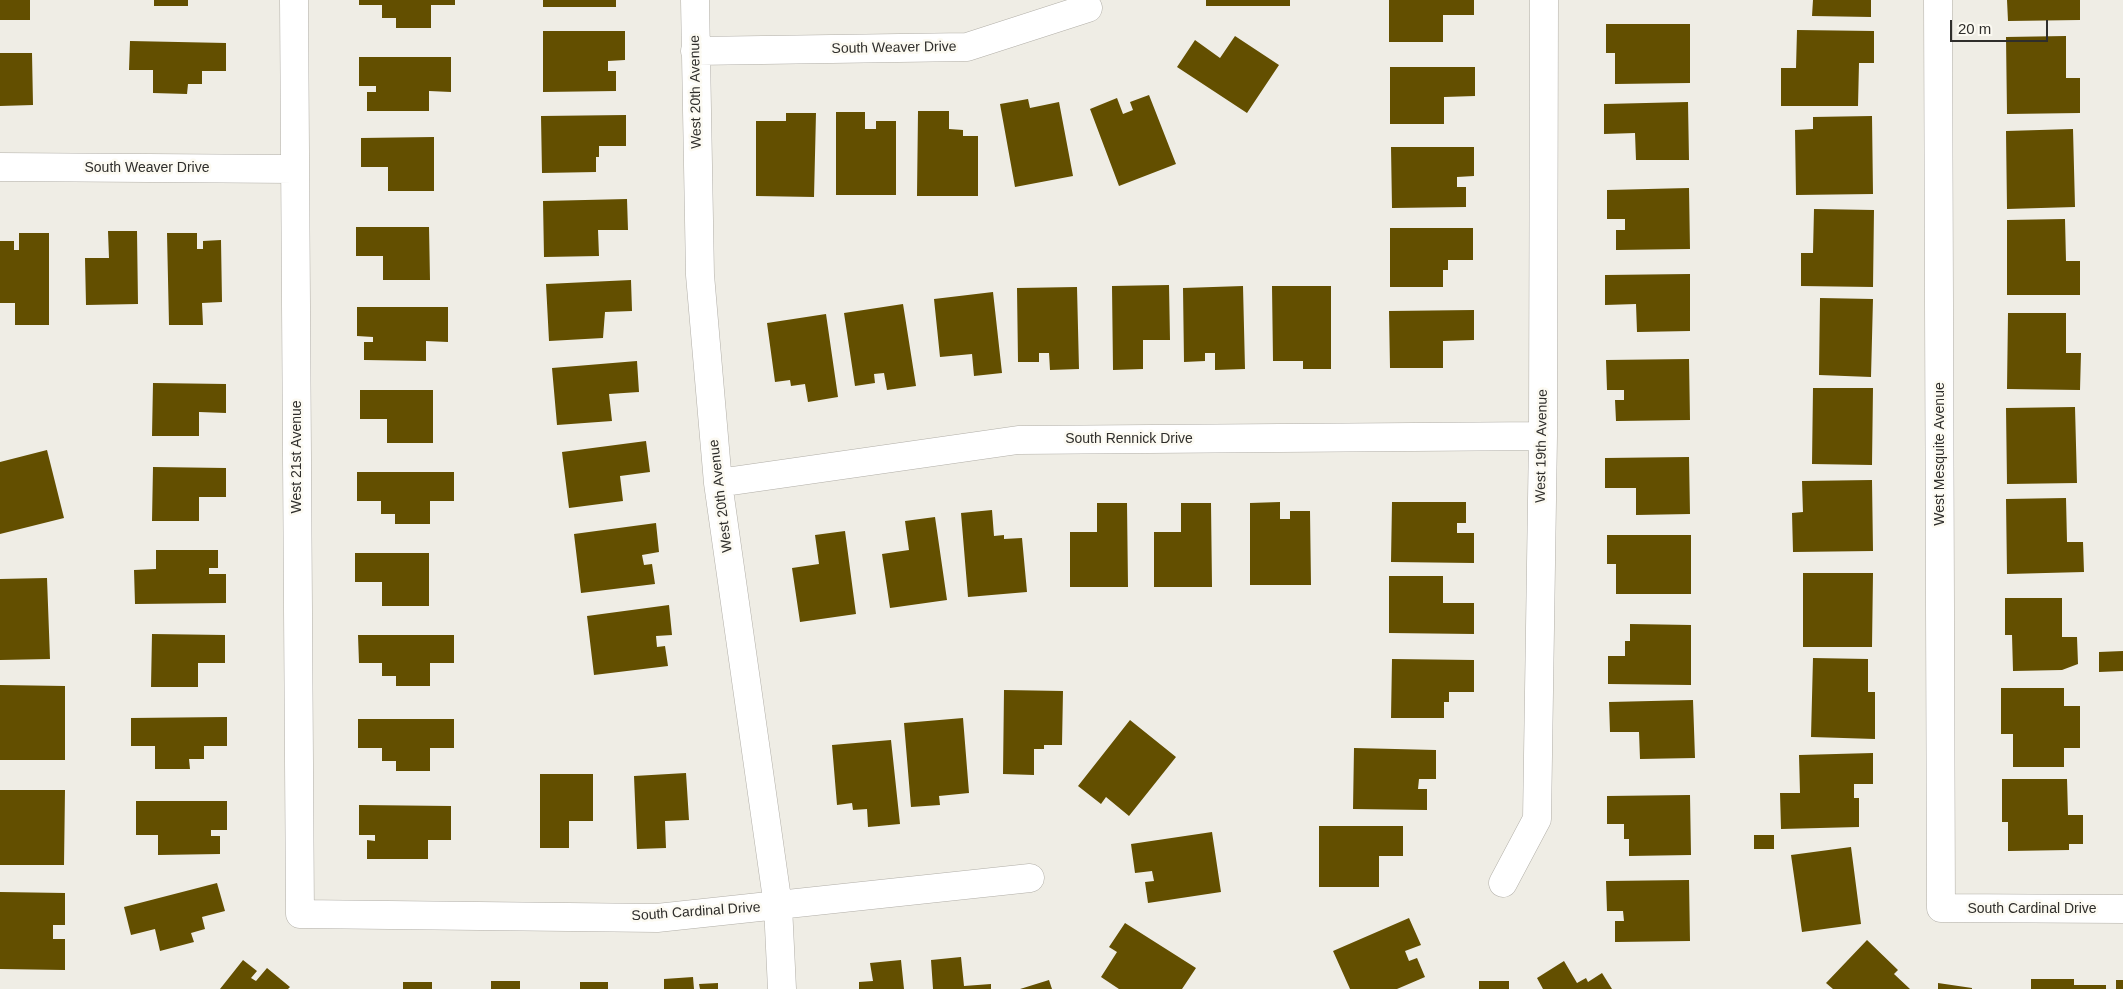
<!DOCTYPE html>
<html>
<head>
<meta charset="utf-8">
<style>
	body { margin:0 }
	#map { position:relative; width:2123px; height:989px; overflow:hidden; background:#efede5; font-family:Helvetica,sans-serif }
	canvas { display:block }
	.scale { position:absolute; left:1950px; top:20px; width:98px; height:22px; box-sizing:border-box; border:2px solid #2f2e2b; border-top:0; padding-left:6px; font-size:15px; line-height:18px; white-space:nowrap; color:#2f2e2b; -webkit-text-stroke:4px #fcfaf2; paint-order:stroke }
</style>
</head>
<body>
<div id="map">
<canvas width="2123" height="989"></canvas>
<div class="scale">20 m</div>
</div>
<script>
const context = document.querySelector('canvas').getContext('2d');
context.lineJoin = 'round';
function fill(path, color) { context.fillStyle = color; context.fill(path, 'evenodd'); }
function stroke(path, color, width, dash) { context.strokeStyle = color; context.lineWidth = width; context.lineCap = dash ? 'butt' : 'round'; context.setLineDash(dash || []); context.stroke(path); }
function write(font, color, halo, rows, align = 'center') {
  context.font = font + ' Helvetica,sans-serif'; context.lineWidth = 5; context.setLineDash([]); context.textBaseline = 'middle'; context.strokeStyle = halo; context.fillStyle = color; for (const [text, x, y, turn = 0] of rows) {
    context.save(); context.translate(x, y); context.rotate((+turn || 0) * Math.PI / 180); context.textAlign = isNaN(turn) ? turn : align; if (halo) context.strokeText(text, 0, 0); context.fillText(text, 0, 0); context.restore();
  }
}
fill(new Path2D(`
	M0 0H30V20H0Z
	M154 0H188V6H154Z
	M359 0H455V5H431V28H396V18H382V5H359Z
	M543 0H616V7H543Z
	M1206 0H1290V6H1206Z
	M1389 0H1474V15H1443V42H1389Z
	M1813 0H1871V17L1812 16Z
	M2007 0H2080V20L2008 21Z
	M1606 24H1690V83L1615 84V53H1606Z
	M1797 30 1874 31V63H1859L1858 106H1781V68H1796Z
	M543 31H625V60L608 61V71H616V91L543 92Z
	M1235 36 1279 65 1247 113 1177 67 1195 40 1220 58Z
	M2066 36V78H2080V113L2007 114 2006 37Z
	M130 41 226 43V71H202V84H188L187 94 153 93V70H129Z
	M0 53H32L33 105 0 106Z
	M359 57H451V92L429 91V111H367V92H376V86H359Z
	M1390 67H1475V96L1444 97V124H1390Z
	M1149 95 1176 164 1119 186 1090 109 1117 98 1123 114 1133 110 1130 102Z
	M1028 99 1030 108 1059 102 1073 176 1015 187 1000 104Z
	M1688 102 1689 160H1636L1635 133 1604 134V104Z
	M918 111H949V129L963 130V136H978V196H917Z
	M836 112H865V129H876V121H896V195H836Z
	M786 113H816L814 197 756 196V121H786Z
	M626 115V146H599V157H596V172L542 173 541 116Z
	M1872 116 1873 194 1796 195 1795 130 1813 129V117Z
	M2073 129 2075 207 2007 209 2006 131Z
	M434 137V191H388V167H361V138Z
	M1391 147H1474V176L1457 177V187H1466V207L1392 208Z
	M1689 188 1690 249 1616 250V230H1625V219H1607V190Z
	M627 199 628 230H598L599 256 544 257 543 201Z
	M1814 209 1874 210 1873 287 1801 286V253H1813Z
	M2065 219 2066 261H2080V295H2007V220Z
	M356 227H429L430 280H383V256H356Z
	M1390 228H1473V260H1448V270H1443V287H1390Z
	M108 231H137L138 304 86 305 85 258H109Z
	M19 233H49V325H15V303H0V241H14V250H19Z
	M167 233H197V249H203V241L221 240 222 302 202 303 203 325H169Z
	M1690 274V331L1637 332 1636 304 1605 305V275Z
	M631 280 632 311 605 312 603 338 549 341 546 284Z
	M1169 285 1170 340H1143V369L1113 370 1112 286Z
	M1243 286 1245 369 1215 370V353H1205V361L1184 362 1183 288Z
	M1272 286H1331V369H1303V361H1273Z
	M1077 287 1079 369 1050 370 1049 353H1039V362H1018L1017 288Z
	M993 292 1002 373 974 376 972 354 940 357 934 299Z
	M1820 298 1873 299 1871 377 1819 375Z
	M903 304 916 386 887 390 884 373 874 374 875 383 855 386 844 313Z
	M357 307H448V342L426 341V361L364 360V342H373V337L357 336Z
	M1474 310V340L1443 341V368H1390L1389 311Z
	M2008 313H2066V353H2081L2080 390 2007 389Z
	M826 314 838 397 808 402 805 384 791 386 790 380 775 382 767 323Z
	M1689 359 1690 420 1616 421 1615 400H1624V390H1607L1606 360Z
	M637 361 639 392 609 394 612 421 557 425 552 368Z
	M153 383 226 384V413L199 412V436H152Z
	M1813 388H1873L1872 465 1812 464Z
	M360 390H433V443H387V419H360Z
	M2075 407 2077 483 2007 484 2006 408Z
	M646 441 650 472 620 476 623 501 569 508 562 452Z
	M47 450 64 518 0 534V462Z
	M1689 457 1690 514 1636 515V488H1605V458Z
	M153 467 226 468V497H199V521H152Z
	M357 472H454V501H430V524H395V514H381V501H357Z
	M1872 480 1873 551 1793 552 1792 513 1803 512 1802 481Z
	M2066 498 2067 542H2083L2084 572 2007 574 2006 499Z
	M1280 502V519H1290V511H1310L1311 585H1250V503Z
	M1392 502H1466V523H1457V533H1474V563L1391 562Z
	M1097 503H1127L1128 587H1070V532H1097Z
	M1181 503H1211L1212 587H1154V532H1181Z
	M992 510 994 536 1004 535V539L1022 538 1027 592 968 597 961 513Z
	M935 517 947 600 890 608 882 554 909 550 905 521Z
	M656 523 659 552 642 555 644 565 652 564 655 584 581 593 574 534Z
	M845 531 856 614 800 622 792 568 819 564 815 535Z
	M1607 535H1691V594H1616V564H1607Z
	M156 550H218V568H209V574H226V603L135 604 134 570 156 569Z
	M355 553H429V606H382V582H355Z
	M1803 573H1873L1872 647H1803Z
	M1389 576H1443V603H1474V634L1389 633Z
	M47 578 50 659 0 660V579Z
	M2005 598H2062V637H2077L2078 664 2062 670 2013 671 2012 635H2005Z
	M669 605 672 635 656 636 657 647 665 646 668 666 594 675 587 616Z
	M1630 624 1691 625V685L1608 684V656H1625V641H1630Z
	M152 634 225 635V663H198V687H151Z
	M358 635H454V663H430V686H396V676H382V663H359Z
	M2123 651V671L2099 672V652Z
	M1813 658 1868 659V692H1875V739L1811 737Z
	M1392 659 1474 660V692H1449V702H1444V718H1391Z
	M0 685 65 686V760H0Z
	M2001 688H2064V706H2080V748H2064V767H2013V734H2001Z
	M1004 690 1063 691 1062 745H1044V749H1034V775L1003 774Z
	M1693 700 1695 758 1640 759 1639 732H1610L1609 702Z
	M227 717V746H204V759H189L190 769H155V746H131V718Z
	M963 718 969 793 939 796 940 805 911 807 904 723Z
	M358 719H454V748H430V771H396V761H382V748H358Z
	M1130 720 1176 757 1129 816 1106 797 1101 804 1078 786Z
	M891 740 900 824 868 827 867 809 853 810 852 803 837 805 832 745Z
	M1354 748 1436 750V779H1419L1418 789H1427V810L1353 809Z
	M1873 753V784H1854V798H1859V827L1781 829 1780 793H1800L1799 755Z
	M686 773 689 820 665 821 666 848 637 849 634 776Z
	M540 774H593V821H569V848H540Z
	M2002 779H2067L2068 815H2083V844H2069V850L2008 851V822H2002Z
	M0 790H65L64 865H0Z
	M1690 795 1691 855 1629 856V839H1624V824H1607V796Z
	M136 801H227V830H211V836H220V854L158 855V835H136Z
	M359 805 451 806V840H428V859H367V840L375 841V835H359Z
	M1319 826H1403V856H1379V887H1319Z
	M1212 832 1221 892 1148 903 1145 882 1154 881 1152 871 1135 873 1131 844Z
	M1754 835H1774V849H1754Z
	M1851 847 1861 924 1802 932 1791 855Z
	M1689 880 1690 941 1615 942V921H1624L1623 911H1607L1606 881Z
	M217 883 225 911 202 917 205 929 191 933 194 942 160 951 155 929 131 935 124 907Z
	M0 892 65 893V925H53V939H65V970L0 969Z
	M1409 918 1421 945 1405 951 1409 961 1417 958 1425 977 1397 989H1350L1333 951Z
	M1125 923 1196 968 1182 989H1119L1101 977 1117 952 1109 947Z
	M1867 940 1898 970 1894 974 1910 989H1833L1826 983Z
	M961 957 964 986 991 984V989H933L931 960Z
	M243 960 257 971 251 978 256 981 267 968 290 987 288 989H220Z
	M901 960 904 989H859V982L873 981 870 963Z
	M1564 961 1577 983 1586 978 1588 982 1602 973 1612 989H1543L1537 978Z
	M693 977 694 989H664V979Z
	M2031 979H2074V985H2106V989H2031Z
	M1049 980 1052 989H1020Z
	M2116 980H2123V989H2116Z
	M491 981H520V989H491Z
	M1479 981H1509V989H1479Z
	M403 982H432V989H403Z
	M580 982H608V989H580Z
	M718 983V989H700L699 984Z
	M1938 983 1972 988V989H1938Z`), '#634f00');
const street = new Path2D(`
	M294 0 300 914 657 918 1030 878
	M695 0 700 275 718 483 778 906 782 989
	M1938 0 1941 908 2123 909
	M695 51 967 47 1088 8
	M0 167 294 169
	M718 483 1018 440 1543 436
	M1503 883 1537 819 1543 436 1544 0`);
stroke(street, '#b1aea7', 29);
stroke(street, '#fff', 28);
write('14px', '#2f2e2b', '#fcfaf2', [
	["South Weaver Drive",894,48,-1],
	["West 20th Avenue",696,92,-91],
	["South Weaver Drive",147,168],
	["South Rennick Drive",1129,439],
	["West 19th Avenue",1542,446,-89],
	["West Mesquite Avenue",1940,454,-90],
	["West 21st Avenue",297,457,-90],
	["West 20th Avenue",721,496,-97],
	["South Cardinal Drive",2032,909],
	["South Cardinal Drive",696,912,-4]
]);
</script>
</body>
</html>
